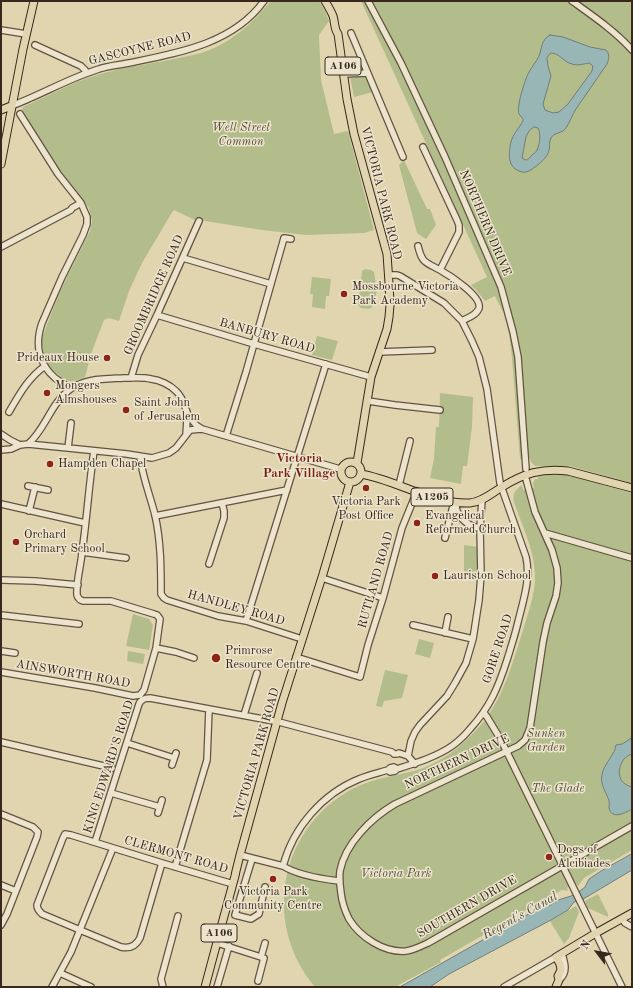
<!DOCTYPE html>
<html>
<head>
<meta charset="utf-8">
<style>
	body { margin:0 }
	#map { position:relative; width:633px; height:988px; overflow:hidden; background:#e1d5b0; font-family:"Old Standard TT",serif }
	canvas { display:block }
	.frame { position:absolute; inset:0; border:2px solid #38281d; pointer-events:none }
	.north { position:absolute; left:577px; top:932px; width:40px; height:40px; -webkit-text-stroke:3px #ece4cc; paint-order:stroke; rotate:302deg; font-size:11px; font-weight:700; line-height:16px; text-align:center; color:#38281d }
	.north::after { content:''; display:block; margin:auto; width:14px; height:18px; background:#38281d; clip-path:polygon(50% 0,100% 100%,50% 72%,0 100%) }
</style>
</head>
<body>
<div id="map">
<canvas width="633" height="988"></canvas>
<div class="frame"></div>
<div class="north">N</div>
</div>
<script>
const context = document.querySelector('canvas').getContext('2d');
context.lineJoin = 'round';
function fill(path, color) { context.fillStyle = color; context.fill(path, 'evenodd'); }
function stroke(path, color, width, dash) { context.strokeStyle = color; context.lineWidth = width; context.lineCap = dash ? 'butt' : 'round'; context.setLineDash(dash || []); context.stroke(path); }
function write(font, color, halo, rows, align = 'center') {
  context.font = font + ' "Old Standard TT",serif'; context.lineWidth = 3; context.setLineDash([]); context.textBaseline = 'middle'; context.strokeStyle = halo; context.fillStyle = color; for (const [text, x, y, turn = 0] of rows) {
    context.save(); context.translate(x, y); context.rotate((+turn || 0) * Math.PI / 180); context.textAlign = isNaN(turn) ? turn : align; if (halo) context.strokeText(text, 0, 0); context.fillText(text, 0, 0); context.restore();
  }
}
fill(new Path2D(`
	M271 1H319L325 11 329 21 319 35 321 80 334 134 348 131 374 230 364 233 306 235 262 230 205 221 195 220 174 210 171 214 142 263 129 291 119 321 109 318 104 320 91 354 85 377 72 382C52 376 39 356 43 335L57 299 66 279 90 231 92 221 89 208 63 175 48 154 21 111 22 110 23 107C50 95 80 78 108 72 133 65 158 63 183 57 195 55 207 52 218 46 240 35 255 19 271 1Z
	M361 1H632V483L569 466H535L531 462 530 458 520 459 512 358 509 333 504 314 495 296 485 301 475 289 471 285 487 277Z
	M366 75 373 92 354 97 350 76Z
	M404 160 427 209H430L436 225 426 239 417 233 399 165Z
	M365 269 371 270 374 272 377 291 372 307 369 309 361 308 358 305 362 272V271Z
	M312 277 331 279 329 296H326L325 309 312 307 313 294H310Z
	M317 336 338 341 332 360 312 355Z
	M440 393 473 397 472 427 467 466H463L461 483V484L430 478 434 459 436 427H439Z
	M545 475H568L632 493V850L584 878 578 886 575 883 567 888 568 891 562 890 549 897 440 960 441 962 395 987H315C263 925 278 833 347 792 362 783 380 778 397 775 404 773 411 772 418 770 427 767 435 763 443 758 452 753 460 746 467 739 476 731 485 721 491 711 507 686 515 655 524 627 528 613 536 591 535 576 535 551 522 526 514 502 512 494 515 490 522 485L523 490 534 488 533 483 535 479H538V477Z
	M464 545 478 547V563L477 572H464Z
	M133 614 149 619 153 625 149 650 126 646Z
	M419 639 434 643 430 658 415 654Z
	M128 651 145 654 143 664 127 661Z
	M385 670 408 675 402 698 384 701 382 707 376 706Z
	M598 894 608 914V917L588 908 585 901Z
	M576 906 579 912 569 938 564 944 550 921Z`), '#b2bd8b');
const water = new Path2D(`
	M550 35 563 37 590 47 606 50C610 54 609 59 607 64 597 79 586 94 576 109 572 115 570 122 566 128 562 134 554 132 551 138 548 143 552 150 545 158 542 162 531 171 526 172 523 173 519 171 517 170 507 165 509 151 511 142 513 134 519 128 523 121V119C523 119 520 115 519 114 516 108 525 79 529 72 532 67 536 62 539 56 542 48 541 40 550 35ZM551 53C560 53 563 62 572 64 577 66 583 64 589 63L593 66 592 71 568 104 559 112 553 113 545 110 543 104 551 76 548 66 547 58ZM534 127 538 128C541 133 540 144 537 150 535 154 535 152 532 155 528 159 528 162 522 158L526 137 529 131Z
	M632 738V754C629 755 626 757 624 759 616 770 618 784 632 787V809C625 813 612 820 609 808 609 804 610 802 608 798 605 790 600 784 602 775 603 767 609 761 613 753 615 751 615 748 616 745L622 744Z
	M632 854V870L585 898 574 902 568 910 551 920 449 974 430 987H400L546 904 549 906 558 900 571 896 580 891 585 887 589 879 601 871Z`);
fill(water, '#99b6b7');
stroke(water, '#727d79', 1);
const minor = new Path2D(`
	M368 1 401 63 445 157 501 287 513 332 518 357 526 469
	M572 1C593 16 615 31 632 50
	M1 30 26 34
	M351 33 403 157
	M35 45 81 66 85 70 87 73
	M344 74 367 73
	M11 106C41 95 69 78 99 69 108 66 119 65 129 63 178 53 233 44 264 1
	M20 114 58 174 81 203 87 217V224L83 235 62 277 42 323C35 343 38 363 55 378 60 382 66 384 70 389
	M423 147 457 220 459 225V232L440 270C449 275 482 296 479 308 477 315 467 318 462 321
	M418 246C422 263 425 262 440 270
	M1 247 71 210 72 208 81 203
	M183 258 271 284
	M157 315 254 344 371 377
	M379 352 432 350
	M131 378 138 355 157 315 199 221
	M368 401 395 405 440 410
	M9 412C19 395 28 378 45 366
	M188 415 196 425 202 429 340 469
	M1 434 10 440 20 445 28 444 68 448 127 454 152 458 169 453 176 448 190 430 202 429
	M226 436 246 372 284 238 291 239
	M28 444C45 430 50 405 68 391 83 378 105 379 124 378 133 378 143 377 151 379 160 380 170 385 176 391 183 397 185 407 188 415L187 419 186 435
	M68 448 71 423
	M1 450 11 449 20 445
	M140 456C142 476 150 495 155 515 161 542 161 568 161 594L164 598 167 600 218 616 246 621 302 639
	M526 479 535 512 552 550 557 568 558 583 556 596 547 623 543 642 530 728 525 740 518 746 395 804C371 818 345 844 340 871 339 879 340 886 341 893 342 902 345 911 349 919 360 937 384 953 406 951 414 950 421 946 428 943L632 826
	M399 485 410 441
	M28 486 48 490
	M456 503C456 506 456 510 458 513 461 520 472 528 480 528
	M1 504 85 523
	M29 511 35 487
	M155 516 287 490
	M545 533 632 558
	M445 538 454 502
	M82 552 126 558
	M209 564 224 518V511L222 503
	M322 578 383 598
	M1 580 35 581 78 585
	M1 615 79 624
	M246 621 326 364
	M413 625 473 639
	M445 633 448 617
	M156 648 176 652 194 658
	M1 651 15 653
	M296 657 360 677 368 645 383 598 402 528 417 491
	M1 672 95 688 133 696 140 695 144 690 156 648 160 619 157 615 154 614 111 601H83C80 600 78 599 77 595 76 581 81 566 82 552 87 518 89 484 94 451
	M484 713 487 717 501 740 622 987
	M244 715 257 673
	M1 742 112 768
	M127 743 174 758
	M408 756 411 741 415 732 420 725 447 696 455 683 466 663 473 639 479 600 481 575 480 528 482 500
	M172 765 176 753
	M388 770 390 772 395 771 397 769C416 763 436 757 452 746 459 741 465 735 470 729 490 707 498 688 507 660 511 647 515 635 518 622 523 601 531 579 526 557L500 483 487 389 479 357 472 341 462 321 444 303 400 276 397 275H389
	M111 793 160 807
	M158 813 162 800
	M1 814 33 827 38 832 37 837 7 914 1 925
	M95 842 139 704C141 699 145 698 150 698L279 722 392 752 394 754H397L399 753 408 756 415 764
	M240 855 283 866C293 828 322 794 359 779 368 775 378 773 388 770L390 768 394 767 397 769
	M252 859 235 915 251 919 259 914 265 887
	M283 866C297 875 322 879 339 881
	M175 867 207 760 209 709
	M1 885 16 891
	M622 919 625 923 632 927
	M80 930 42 914C39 911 37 909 37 905L63 838 65 834 71 835 162 863 233 884
	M80 930 121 947C130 949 136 946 140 938L162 863
	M217 943 264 958 258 981
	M261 957 265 943
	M60 973 91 987
	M559 980C568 973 565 963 562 954
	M52 987 71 952 113 848
	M163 987 161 979 178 916
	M217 987 229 946
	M504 987 556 957`);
const major = new Path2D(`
	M325 1C328 6 331 11 333 16 335 22 334 29 338 34L347 99 354 134 387 254 389 283 390 305 389 317 387 329 371 377 357 463
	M1 110 11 106
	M1 164 23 49 34 1
	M341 472a10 10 0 1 1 20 0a10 10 0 1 1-20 0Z
	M361 474C396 480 435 505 470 503 482 502 492 493 502 487 524 473 542 468 568 471L632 488
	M205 987 220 931 235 876 236 871 240 855 282 703 323 574 350 482
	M556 987 559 980 558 976 561 970 560 964 556 957 596 933 632 913`);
stroke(minor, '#625342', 8);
stroke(major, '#38281d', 9);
stroke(minor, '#ece4cc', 5.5);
stroke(major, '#e1d5b0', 7);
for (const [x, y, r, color] of [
	[344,294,4,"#8f2418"],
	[107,358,4,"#8f2418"],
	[47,393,4,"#8f2418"],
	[126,410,4,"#8f2418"],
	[50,464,4,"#8f2418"],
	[366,488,4,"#8f2418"],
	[417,523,4,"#8f2418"],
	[16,542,4,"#8f2418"],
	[435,576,4,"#8f2418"],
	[216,658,5,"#8f2418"],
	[549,857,4,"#8f2418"],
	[273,879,4,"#8f2418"]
]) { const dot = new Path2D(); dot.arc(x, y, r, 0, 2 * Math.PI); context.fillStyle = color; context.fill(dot); stroke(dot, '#ece4cc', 1.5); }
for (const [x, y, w] of [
	[343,66,36],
	[432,497,42],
	[219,933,36]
]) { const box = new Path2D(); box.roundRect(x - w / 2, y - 9, w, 18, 3); context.fillStyle = '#ece4cc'; context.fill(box); stroke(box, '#38281d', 1); }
write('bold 11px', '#38281d', null, [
	["A106",343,66],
	["A1205",432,497],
	["A106",219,933]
]);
write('12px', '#38281d', '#ece4cc', [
	["GASCOYNE ROAD",140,49,-14],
	["VICTORIA PARK ROAD",381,193,76],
	["NORTHERN DRIVE",485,223,67],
	["GROOMBRIDGE ROAD",154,295,-66],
	["BANBURY ROAD",267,336,16],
	["RUTLAND ROAD",376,580,-74],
	["HANDLEY ROAD",236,608,16],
	["GORE ROAD",498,649,-72],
	["AINSWORTH ROAD",73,674,10],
	["VICTORIA PARK ROAD",257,754,-74],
	["NORTHERN DRIVE",457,762,-25],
	["KING EDWARD'S ROAD",109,767,-72],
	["CLERMONT ROAD",176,855,16],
	["SOUTHERN DRIVE",467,907,-30]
]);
write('italic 12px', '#564d38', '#ece4cc', [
	["Well Street",241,128],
	["Common",241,142],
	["Sunken",546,734],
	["Garden",546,748],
	["The Glade",558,789],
	["Victoria Park",396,874]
]);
write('12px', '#38281d', '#ece4cc', [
	["Mossbourne Victoria",352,287],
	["Park Academy",352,301],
	["Prideaux House",99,358,"right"],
	["Mongers",55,386],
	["Almshouses",55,400],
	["Saint John",134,403],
	["of Jerusalem",134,417],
	["Hampden Chapel",58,464],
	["Victoria Park",366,502,"center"],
	["Post Office",366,516,"center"],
	["Evangelical",425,516],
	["Reformed Church",425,530],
	["Orchard",24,535],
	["Primary School",24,549],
	["Lauriston School",443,576],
	["Primrose",225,651],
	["Resource Centre",225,665],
	["Dogs of",557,850],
	["Alcibiades",557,864],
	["Victoria Park",273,892,"center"],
	["Community Centre",273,906,"center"]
], 'left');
write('bold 13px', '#7a1f14', '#ece4cc', [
	["Victoria",299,459],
	["Park Village",299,474]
]);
write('italic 13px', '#504c44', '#ece4cc', [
	["Regent's Canal",520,916,-29]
]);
</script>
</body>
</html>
